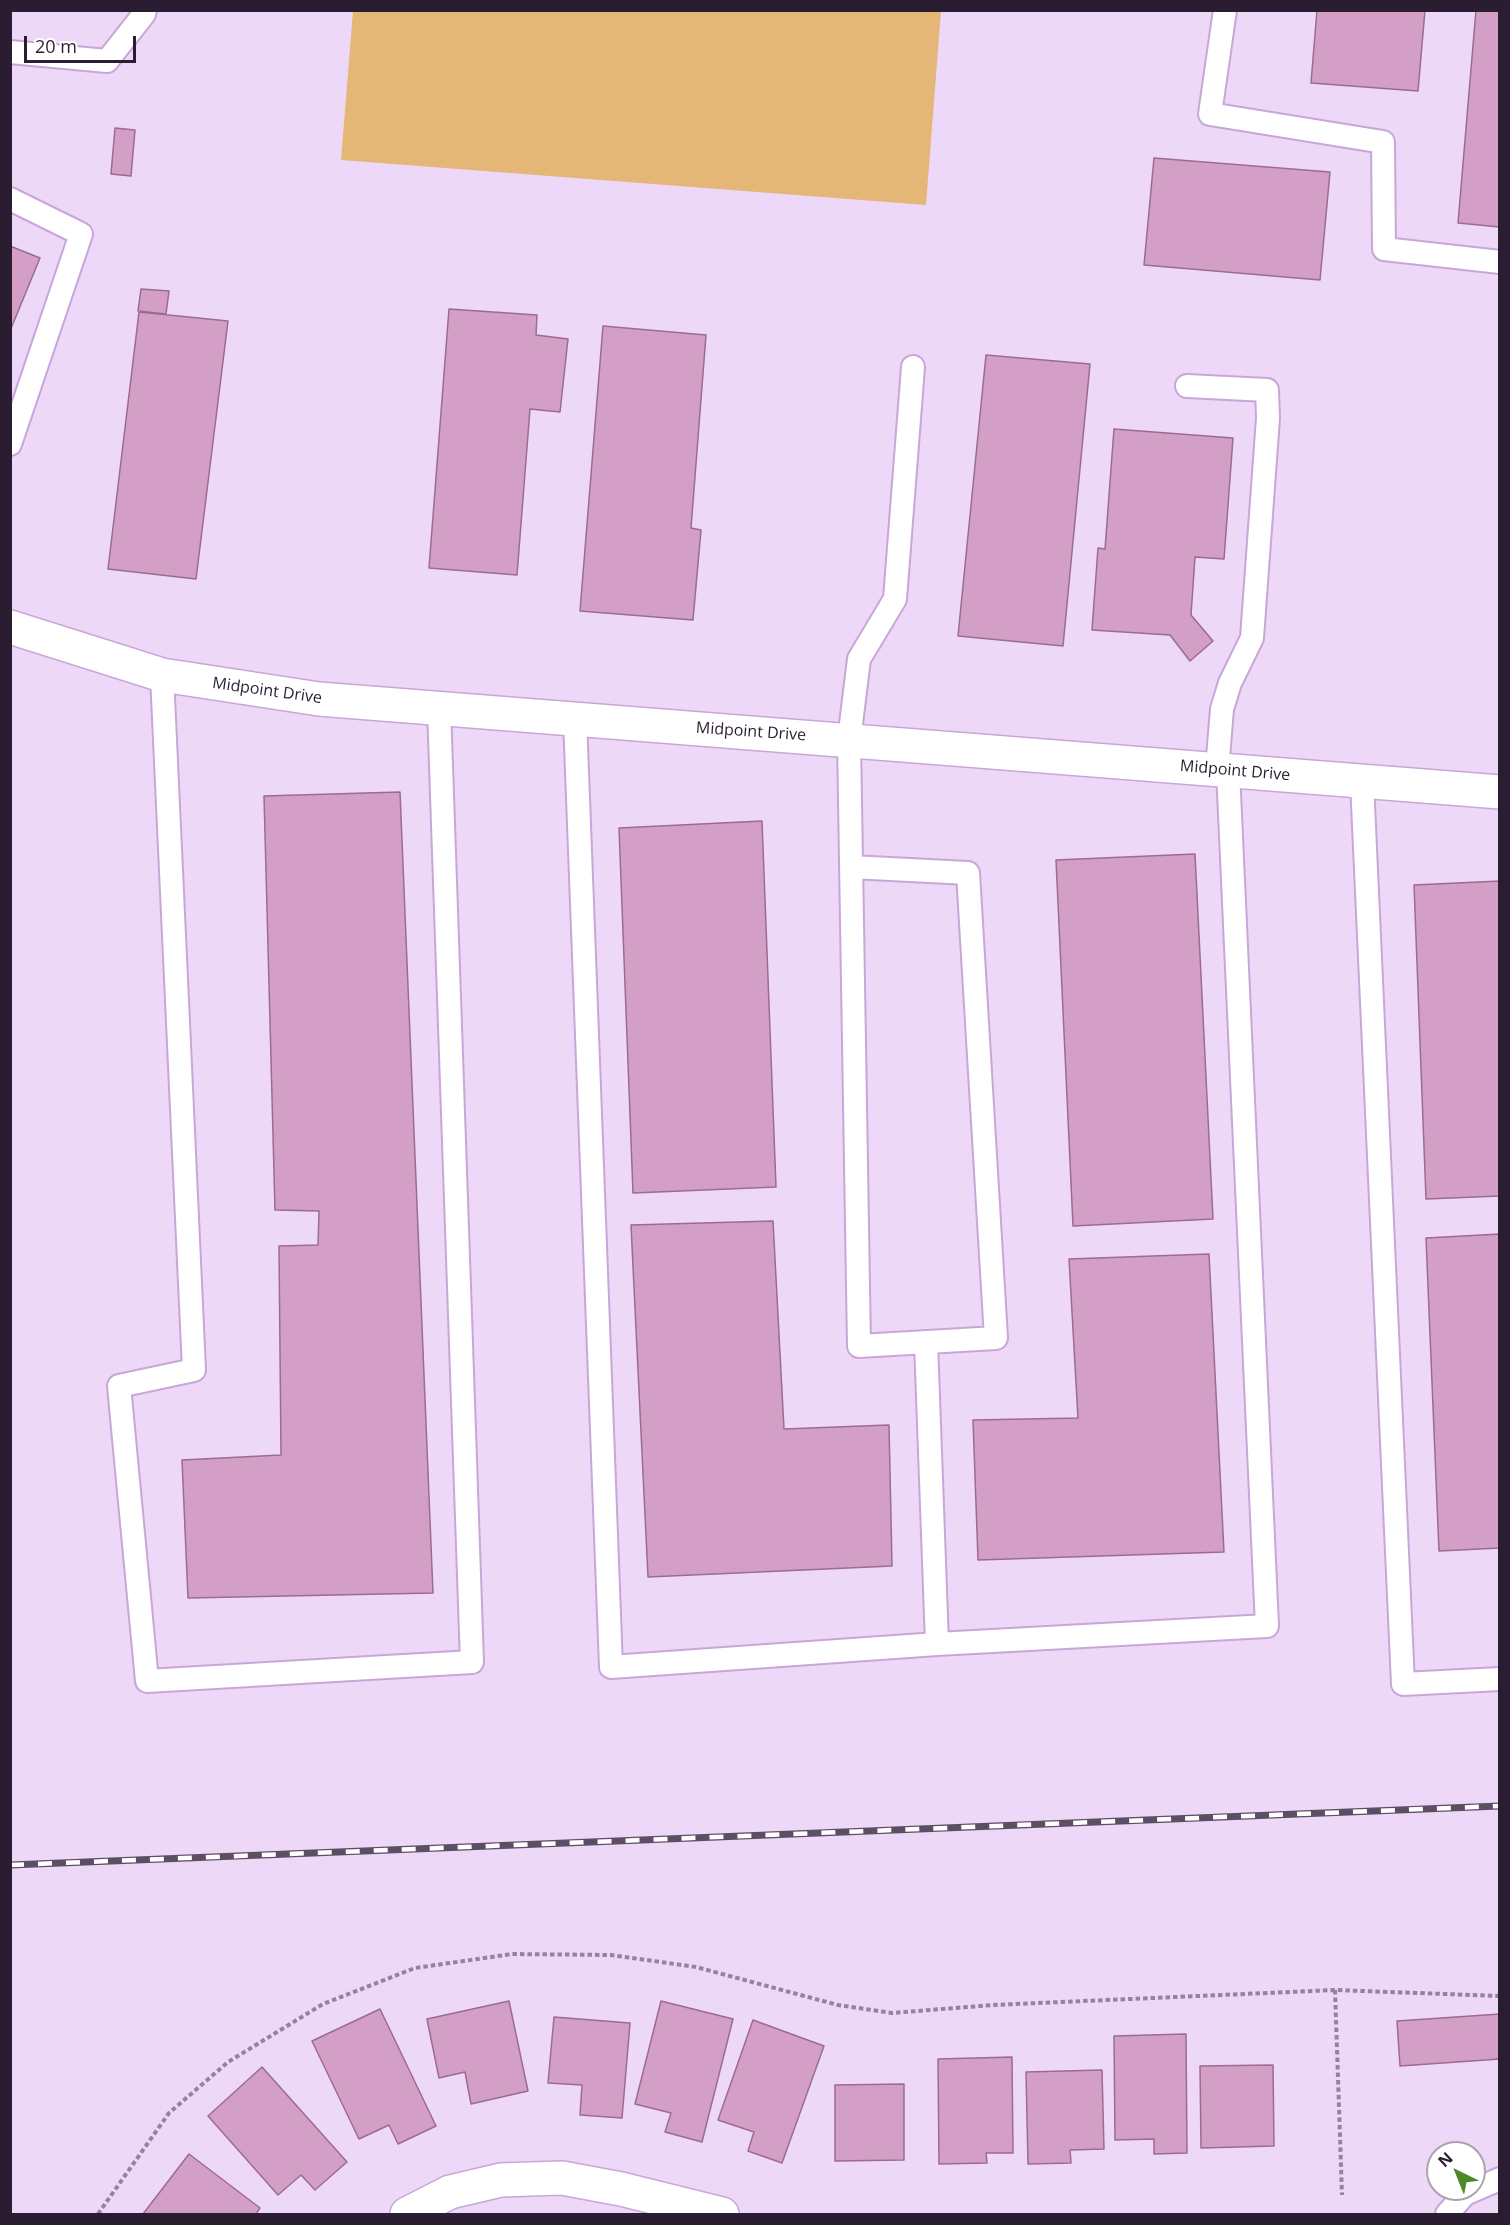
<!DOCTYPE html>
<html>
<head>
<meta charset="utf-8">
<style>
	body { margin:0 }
	#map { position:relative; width:1510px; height:2225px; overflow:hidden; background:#eed8f8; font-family:"Open Sans",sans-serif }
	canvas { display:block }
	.frame { position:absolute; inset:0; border:12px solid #2b1d31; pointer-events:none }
	.north { position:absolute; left:1426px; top:2141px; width:60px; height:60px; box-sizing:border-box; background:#fff; border:2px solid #aaa5ad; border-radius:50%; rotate:317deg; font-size:16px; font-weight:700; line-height:24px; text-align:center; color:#2b1d31 }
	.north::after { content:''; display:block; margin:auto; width:21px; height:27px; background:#4e8927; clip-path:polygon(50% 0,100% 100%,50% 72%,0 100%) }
	.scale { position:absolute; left:24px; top:36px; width:112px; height:27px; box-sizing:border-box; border:3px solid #2b1d31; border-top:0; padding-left:8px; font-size:18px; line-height:21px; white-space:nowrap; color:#2b1d31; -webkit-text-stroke:4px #fff; paint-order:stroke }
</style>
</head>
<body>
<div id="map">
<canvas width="1510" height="2225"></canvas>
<div class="frame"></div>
<div class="north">N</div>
<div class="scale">20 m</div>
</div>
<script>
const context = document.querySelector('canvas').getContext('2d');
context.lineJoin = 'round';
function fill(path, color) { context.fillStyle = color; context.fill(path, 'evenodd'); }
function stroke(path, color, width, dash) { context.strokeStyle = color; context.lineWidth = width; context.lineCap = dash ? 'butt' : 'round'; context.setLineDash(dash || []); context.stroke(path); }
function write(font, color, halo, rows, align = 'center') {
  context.font = font + ' "Open Sans",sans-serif'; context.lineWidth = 6; context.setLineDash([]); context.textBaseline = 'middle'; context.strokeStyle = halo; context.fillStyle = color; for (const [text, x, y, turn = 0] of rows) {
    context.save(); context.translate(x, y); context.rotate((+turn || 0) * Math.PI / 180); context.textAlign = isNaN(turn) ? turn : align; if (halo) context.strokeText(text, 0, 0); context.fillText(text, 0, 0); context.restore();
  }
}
fill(new Path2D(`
	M353 11H941L926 205 341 160Z`), '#e4b776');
const building = new Path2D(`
	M1317 10H1425L1418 91 1311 83Z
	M1476 10H1500V227L1458 223Z
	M115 128 135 130 131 176 111 174Z
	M1154 158 1330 172 1320 280 1144 265Z
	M10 246 40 258 10 331Z
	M141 289 169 291 166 314 138 311Z
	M449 309 537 315 536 335 568 339 560 412 530 409 517 575 429 568Z
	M139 312 228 321 196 579 108 569Z
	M603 326 706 335 691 528 701 530 693 620 580 611Z
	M986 355 1090 364 1063 646 958 636Z
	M1114 429 1233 438 1224 559 1195 557 1191 615 1213 641 1190 661 1170 635 1092 630 1098 548 1105 549Z
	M400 792 433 1593 188 1598 182 1460 281 1455 279 1246 318 1245 319 1211 275 1210 264 796Z
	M762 821 776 1187 633 1193 619 828Z
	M1195 854 1213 1219 1073 1226 1056 860Z
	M1500 881V1196L1426 1199 1414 885Z
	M773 1221 784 1429 889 1425 892 1566 648 1577 631 1225Z
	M1500 1234V1548L1439 1551 1426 1238Z
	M1209 1254 1224 1552 978 1560 973 1420 1078 1418 1069 1259Z
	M509 2001 528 2091 471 2104 465 2072 439 2078 427 2019Z
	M661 2001 733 2019 702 2142 665 2132 671 2113 635 2104Z
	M380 2009 436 2126 398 2144 389 2125 359 2139 312 2041Z
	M1500 2014V2059L1400 2066 1397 2021Z
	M554 2017 630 2023 622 2118 580 2115 582 2085 548 2083Z
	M753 2020 824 2046 782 2163 748 2151 754 2132 718 2120Z
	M1186 2034 1187 2153 1154 2154V2139L1115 2140 1114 2036Z
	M1012 2057 1013 2153H986L987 2163 939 2164 938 2059Z
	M1273 2065 1274 2146 1201 2148 1200 2066Z
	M262 2067 347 2162 315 2190 301 2175 278 2195 208 2116Z
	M1102 2070 1104 2149 1070 2150 1071 2163 1028 2164 1026 2072Z
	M904 2084V2160L835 2161V2085Z
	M189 2154 260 2208 256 2214H143Z`);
fill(building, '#d39fc6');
stroke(building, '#9c6b90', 1.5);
const lane = new Path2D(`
	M1225 10 1210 114 1383 142 1384 249 1500 262
	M10 52 107 61 144 14 145 10
	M10 199 81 234 10 444
	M1187 386 1267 390 1268 418 1252 638 1230 683 1222 709 1217 770
	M162 675 194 1370 119 1386 147 1681 472 1662 439 708
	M575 719 611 1667 937 1644 1267 1626 1228 771
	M1362 782 1403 1684 1500 1679
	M851 867 968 873 996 1338 859 1346 849 740 859 659 895 599 913 367
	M926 1342 937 1644
	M1447 2214 1465 2194 1500 2179`);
const street = new Path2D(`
	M10 627 162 675 319 699 1500 792
	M407 2214 450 2192 501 2180 562 2178 621 2189 722 2214`);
stroke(lane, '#c9a6d9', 26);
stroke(street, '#c9a6d9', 36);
stroke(new Path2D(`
	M1335 1990 1342 2195
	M98 2214 169 2113 228 2062 323 2004 415 1968 512 1954 611 1955 696 1967 838 2005 892 2013 993 2005 1335 1990 1500 1996`), '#95839d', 4, [4.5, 3]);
stroke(lane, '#fff', 22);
stroke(street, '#fff', 33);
const rail = new Path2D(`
	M10 1865 1500 1806`);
stroke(rail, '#5e4e65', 7);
stroke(rail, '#fff', 4.5, [14]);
write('16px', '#2b1d31', '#fff', [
	["Midpoint Drive",267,691,8],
	["Midpoint Drive",751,732,4],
	["Midpoint Drive",1235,771,5]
]);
</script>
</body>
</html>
